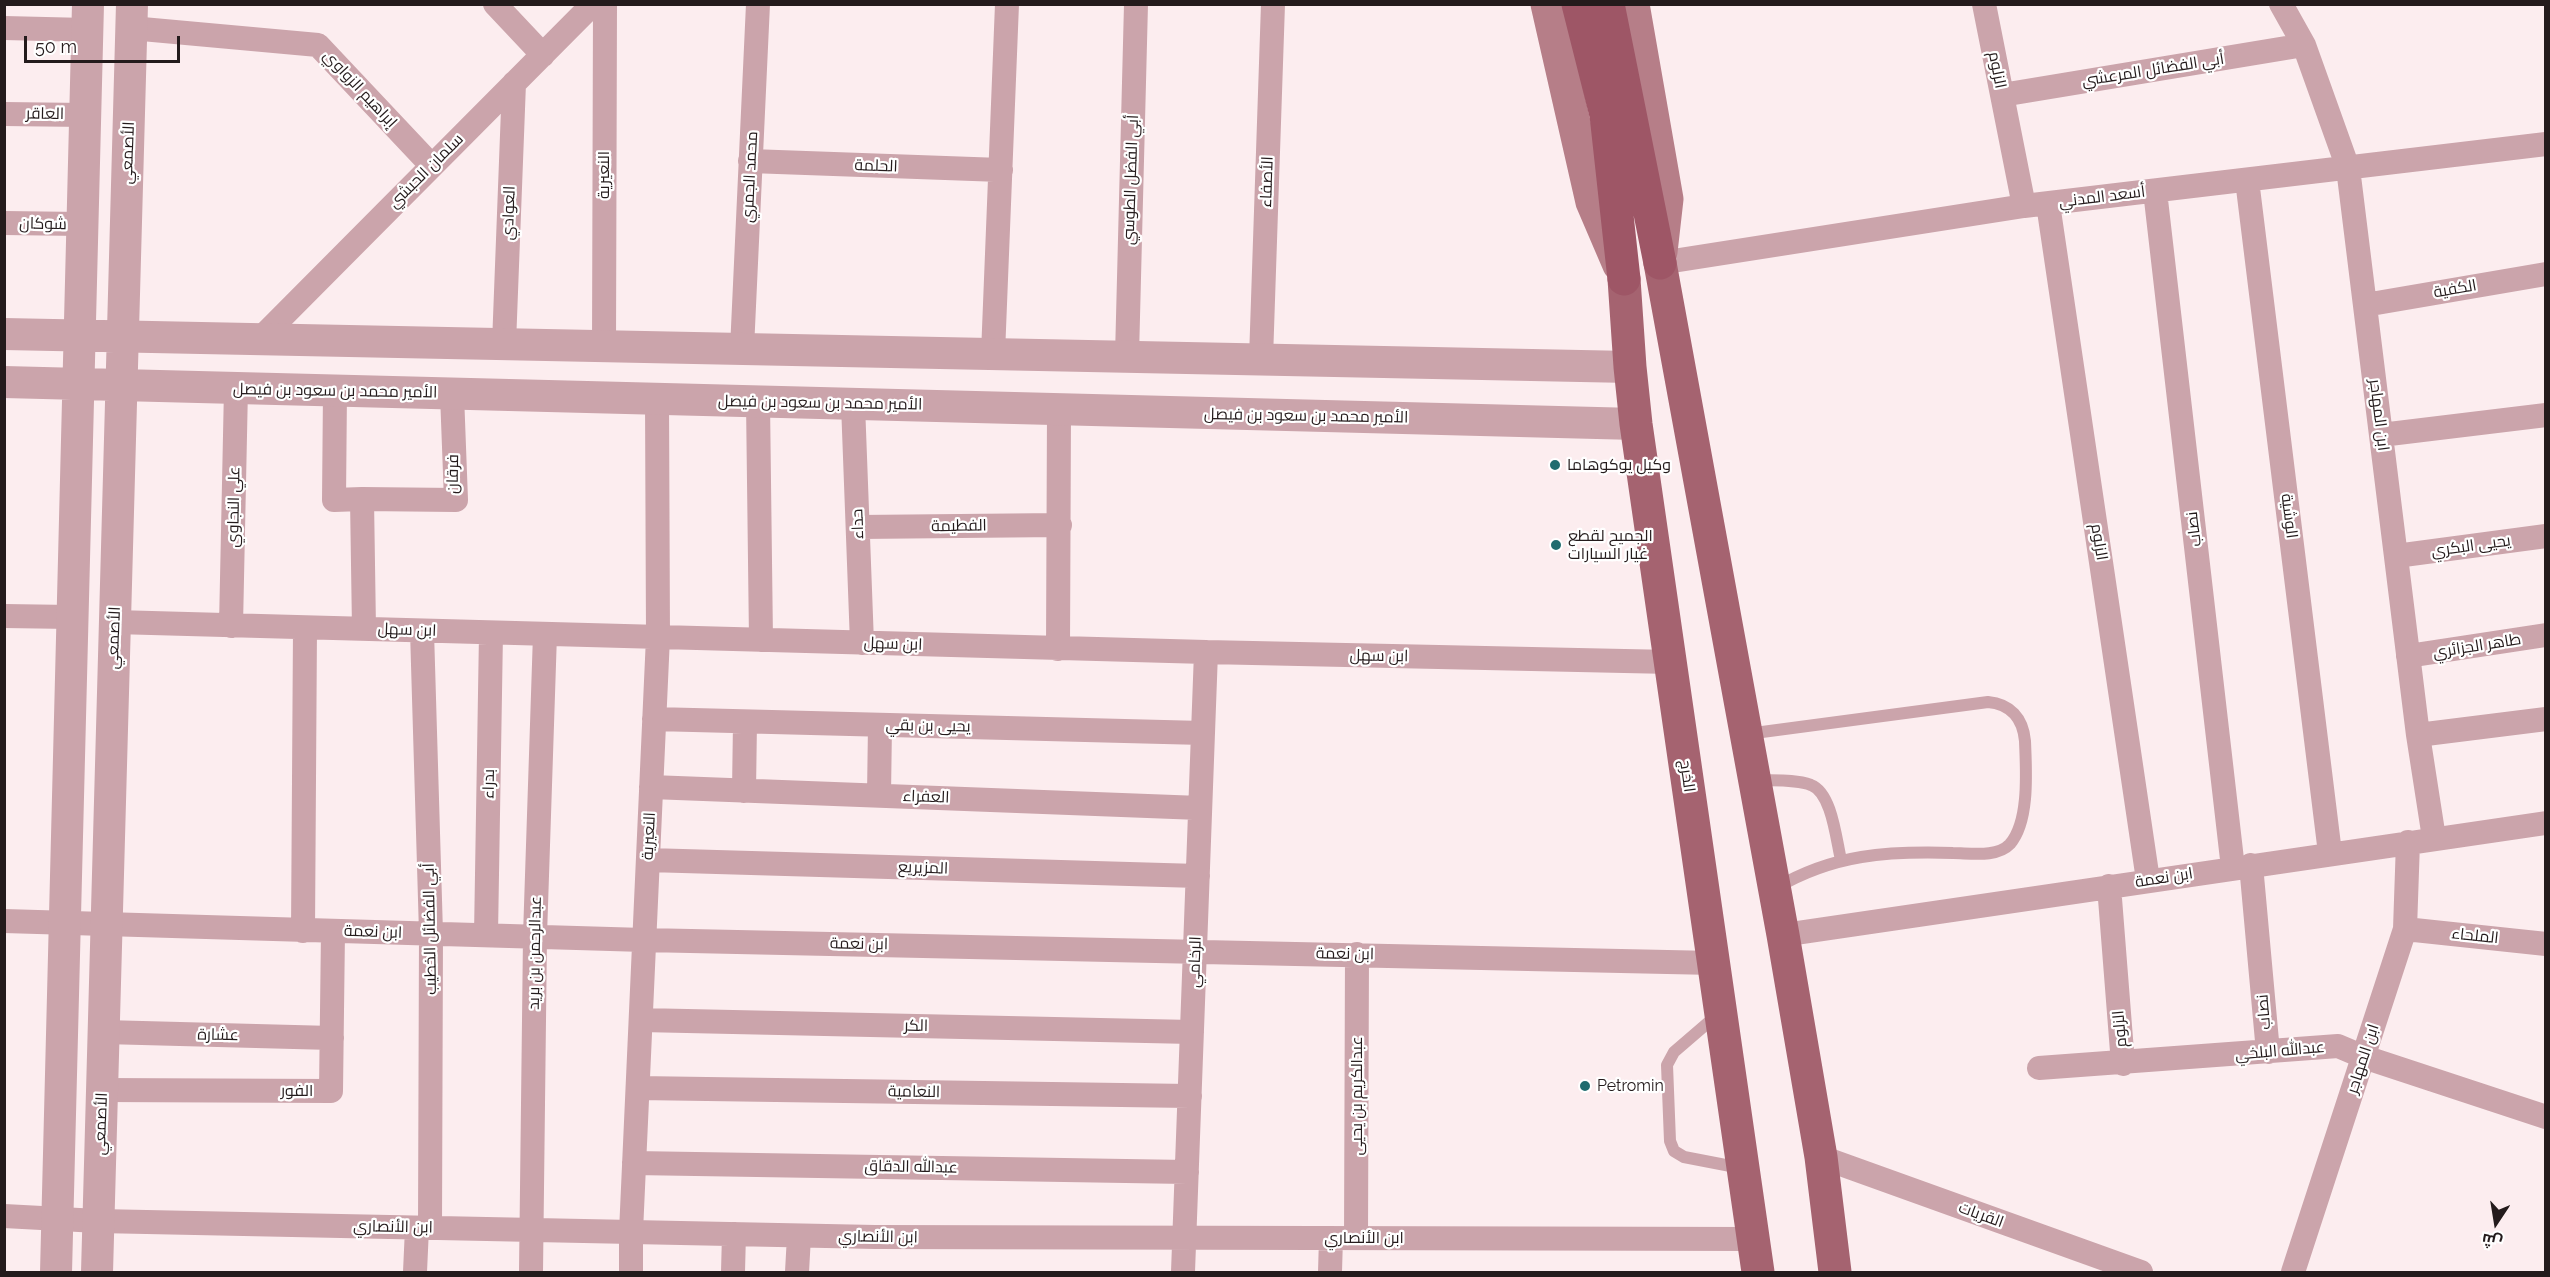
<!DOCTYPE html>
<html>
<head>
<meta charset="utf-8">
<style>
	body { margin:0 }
	#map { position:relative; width:2550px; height:1277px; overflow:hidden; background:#fcedef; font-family:Raleway,Cairo,sans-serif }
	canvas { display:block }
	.frame { position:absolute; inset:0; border:6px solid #241b1c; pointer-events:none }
	.north { position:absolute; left:2466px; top:1193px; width:60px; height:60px; -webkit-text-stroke:4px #fff; paint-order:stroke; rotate:192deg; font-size:16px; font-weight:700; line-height:24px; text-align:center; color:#241b1c }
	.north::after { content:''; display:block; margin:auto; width:21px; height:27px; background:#241b1c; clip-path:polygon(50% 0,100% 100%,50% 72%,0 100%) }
	.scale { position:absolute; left:24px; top:36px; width:156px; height:27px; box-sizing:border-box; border:3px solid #241b1c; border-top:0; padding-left:8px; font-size:18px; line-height:21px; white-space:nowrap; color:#241b1c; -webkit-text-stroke:4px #fff; paint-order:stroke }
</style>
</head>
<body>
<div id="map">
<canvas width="2550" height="1277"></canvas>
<div class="frame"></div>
<div class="north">ش</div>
<div class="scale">50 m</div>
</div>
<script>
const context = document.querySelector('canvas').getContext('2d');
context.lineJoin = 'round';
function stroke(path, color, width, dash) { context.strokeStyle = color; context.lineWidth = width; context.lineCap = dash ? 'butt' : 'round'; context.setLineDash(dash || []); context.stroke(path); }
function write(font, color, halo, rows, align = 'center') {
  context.font = font + ' Raleway,Cairo,sans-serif'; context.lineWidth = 4.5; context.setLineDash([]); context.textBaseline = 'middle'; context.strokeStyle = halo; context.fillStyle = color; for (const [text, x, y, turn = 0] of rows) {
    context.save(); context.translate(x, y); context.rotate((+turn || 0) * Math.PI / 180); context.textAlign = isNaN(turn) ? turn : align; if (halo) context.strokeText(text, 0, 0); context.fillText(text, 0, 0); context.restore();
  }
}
stroke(new Path2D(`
	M1747 734 1988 702C2010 704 2023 718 2025 741 2026 769 2030 821 2010 844 1997 858 1970 853 1953 853 1887 851 1834 854 1776 888
	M1755 780C1773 781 1794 779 1811 785 1832 793 1836 839 1841 860
	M1717 1015 1674 1052 1667 1065 1670 1141 1674 1151 1684 1157 1741 1168`), '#cba4ab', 12);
stroke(new Path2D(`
	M495 4 543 55
	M1984 4 2024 206
	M2281 4 2304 45 2348 168 2418 735 2434 838
	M4 28 87 30
	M131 28 318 45 431 165
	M2002 95 2304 45
	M4 114 85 115
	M750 161 1001 170
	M2247 180 2330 853
	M2155 191 2233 868
	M2048 204 2148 880
	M4 223 82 224
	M1660 263 2024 206 2546 144
	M2365 305 2546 274
	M260 339 593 4
	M504 344 514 83
	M604 346 605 4
	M742 349 758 4
	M993 354 1007 4
	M1127 356 1136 4
	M1261 359 1273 4
	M335 391 334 500 362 499
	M758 402 761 640
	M853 404 862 643
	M2381 435 2546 415
	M859 527 1060 525
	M2396 556 2546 536
	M4 616 72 617
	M115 622 1206 652 1671 662
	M231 626 236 388
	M364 629 362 499 456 500 452 394
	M422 631 431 933 430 1228
	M1058 649 1059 409
	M2408 656 2546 635
	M654 719 1203 733
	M2418 735 2546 719
	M651 787 1200 808
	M744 791 745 722
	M879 795 880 725
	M648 860 1198 876
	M2251 865 2268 1052
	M2109 886 2123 1064
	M4 921 644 940 1714 963
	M2405 929 2546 944
	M303 931 305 628
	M486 935 491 633
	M1783 935 2546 823
	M641 1020 1192 1032
	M104 1032 332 1038
	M2039 1068 2338 1046 2364 1057 2546 1117
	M638 1088 1190 1096
	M102 1090 331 1091 333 931
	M1821 1157 2141 1272
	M634 1163 1187 1172
	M4 1216 98 1221 875 1237 1753 1239
	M1356 1238 1357 954
	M415 1272 417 1228
	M531 1272 535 936 545 634
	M631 1272V1232L658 637 657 399
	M733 1272 734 1234
	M797 1272 799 1236
	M1183 1272 1206 652
	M1330 1272 1331 1238
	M2293 1272 2405 929 2408 842`), '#cba4ab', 24);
stroke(new Path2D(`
	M4 334 1630 367
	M4 382 1636 424
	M56 1272 88 4
	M97 1272 132 4`), '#cba4ab', 32);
stroke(new Path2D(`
	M1547 4 1592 202 1619 265
	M1633 4 1667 199 1661 252`), '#b67e88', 33);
stroke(new Path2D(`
	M1660 263 1783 935 1821 1157 1835 1272
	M1624 279 1630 367 1636 424 1758 1272`), '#a56370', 33);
stroke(new Path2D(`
	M1578 4 1606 115 1624 279
	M1608 4 1660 263`), '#9e5666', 33);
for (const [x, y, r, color] of [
	[1555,465,6,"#206c6f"],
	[1556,545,6,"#206c6f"],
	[1585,1086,6,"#206c6f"]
]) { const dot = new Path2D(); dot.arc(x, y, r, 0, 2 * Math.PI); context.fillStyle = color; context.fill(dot); stroke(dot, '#fff', 2); }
write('16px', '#241b1c', '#fff', [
	["الزلوم",1997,70,79],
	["أبي الفضائل المرعشي",2153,70,-9],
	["إبراهيم الزواوي",360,89,47],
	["العاقر",45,114,1],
	["الأصمعي",128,153,-88],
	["الحلمة",876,166,2],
	["سلمان الحبشي",426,171,-45],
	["النعيرية",604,175,-90],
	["محمد الجمري",750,177,-87],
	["أبي الفضل الطوسي",1131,180,-88],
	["الأصفاء",1267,182,-88],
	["أسعد المدني",2102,197,-7],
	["العوادي",509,213,-88],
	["شوكان",43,224,1],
	["الكفية",2455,289,-10],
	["الأمير محمد بن سعود بن فيصل",335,391,1],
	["الأمير محمد بن سعود بن فيصل",820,403,1],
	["ابن المهاجر",2379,415,83],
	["الأمير محمد بن سعود بن فيصل",1306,416,1],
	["فرقان",453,474,-89],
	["علي النجاوي",234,507,-89],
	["الوشية",2289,516,83],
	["حداء",858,524,-92],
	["الفطيمة",959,526,-1],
	["نصاب",2194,529,-97],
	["الزلوم",2099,542,81],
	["يحيى البكري",2471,546,-8],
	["ابن سهل",407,630,2],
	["الأصمعي",114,638,-88],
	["ابن سهل",893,644,2],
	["طاهر الجزائري",2477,646,-9],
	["ابن سهل",1379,656,1],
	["يحيى بن بقي",928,726,1],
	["الخرج",1687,776,82],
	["بدراء",489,784,-89],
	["العفراء",926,797,2],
	["النعيرية",649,836,-87],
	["المزيريع",923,868,2],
	["ابن نعمة",2164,878,-9],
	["أبي الفضائل الخطيب",430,929,-91],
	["ابن نعمة",373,932,2],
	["الملحاء",2475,936,6],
	["ابن نعمة",859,944,1],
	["عبدالرحمن بن بريد",535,953,-89],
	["ابن نعمة",1345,954,1],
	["الرخامي",1195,962,-88],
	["نصاب",2264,1012,-95],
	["الكر",916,1026,1],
	["الزلوم",2120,1029,-95],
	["عشارة",218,1035,1],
	["عبدالله البلخي",2280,1051,-5],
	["ابن المهاجر",2363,1059,-72],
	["الفور",297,1091],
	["النعامية",914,1092,1],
	["عبدالكريم بن يحيى",1357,1096,-90],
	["الأصمعي",101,1124,-88],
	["عبدالله الدقاق",911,1167,1],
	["القريات",1981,1215,20],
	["ابن الأنصاري",393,1227,1],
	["ابن الأنصاري",878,1237,1],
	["ابن الأنصاري",1364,1238]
]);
write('16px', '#241b1c', '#fff', [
	["وكيل يوكوهاما",1567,465],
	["الجميح لقطع",1568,536],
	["غيار السيارات",1568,554],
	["Petromin",1597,1086]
], 'left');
</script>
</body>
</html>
